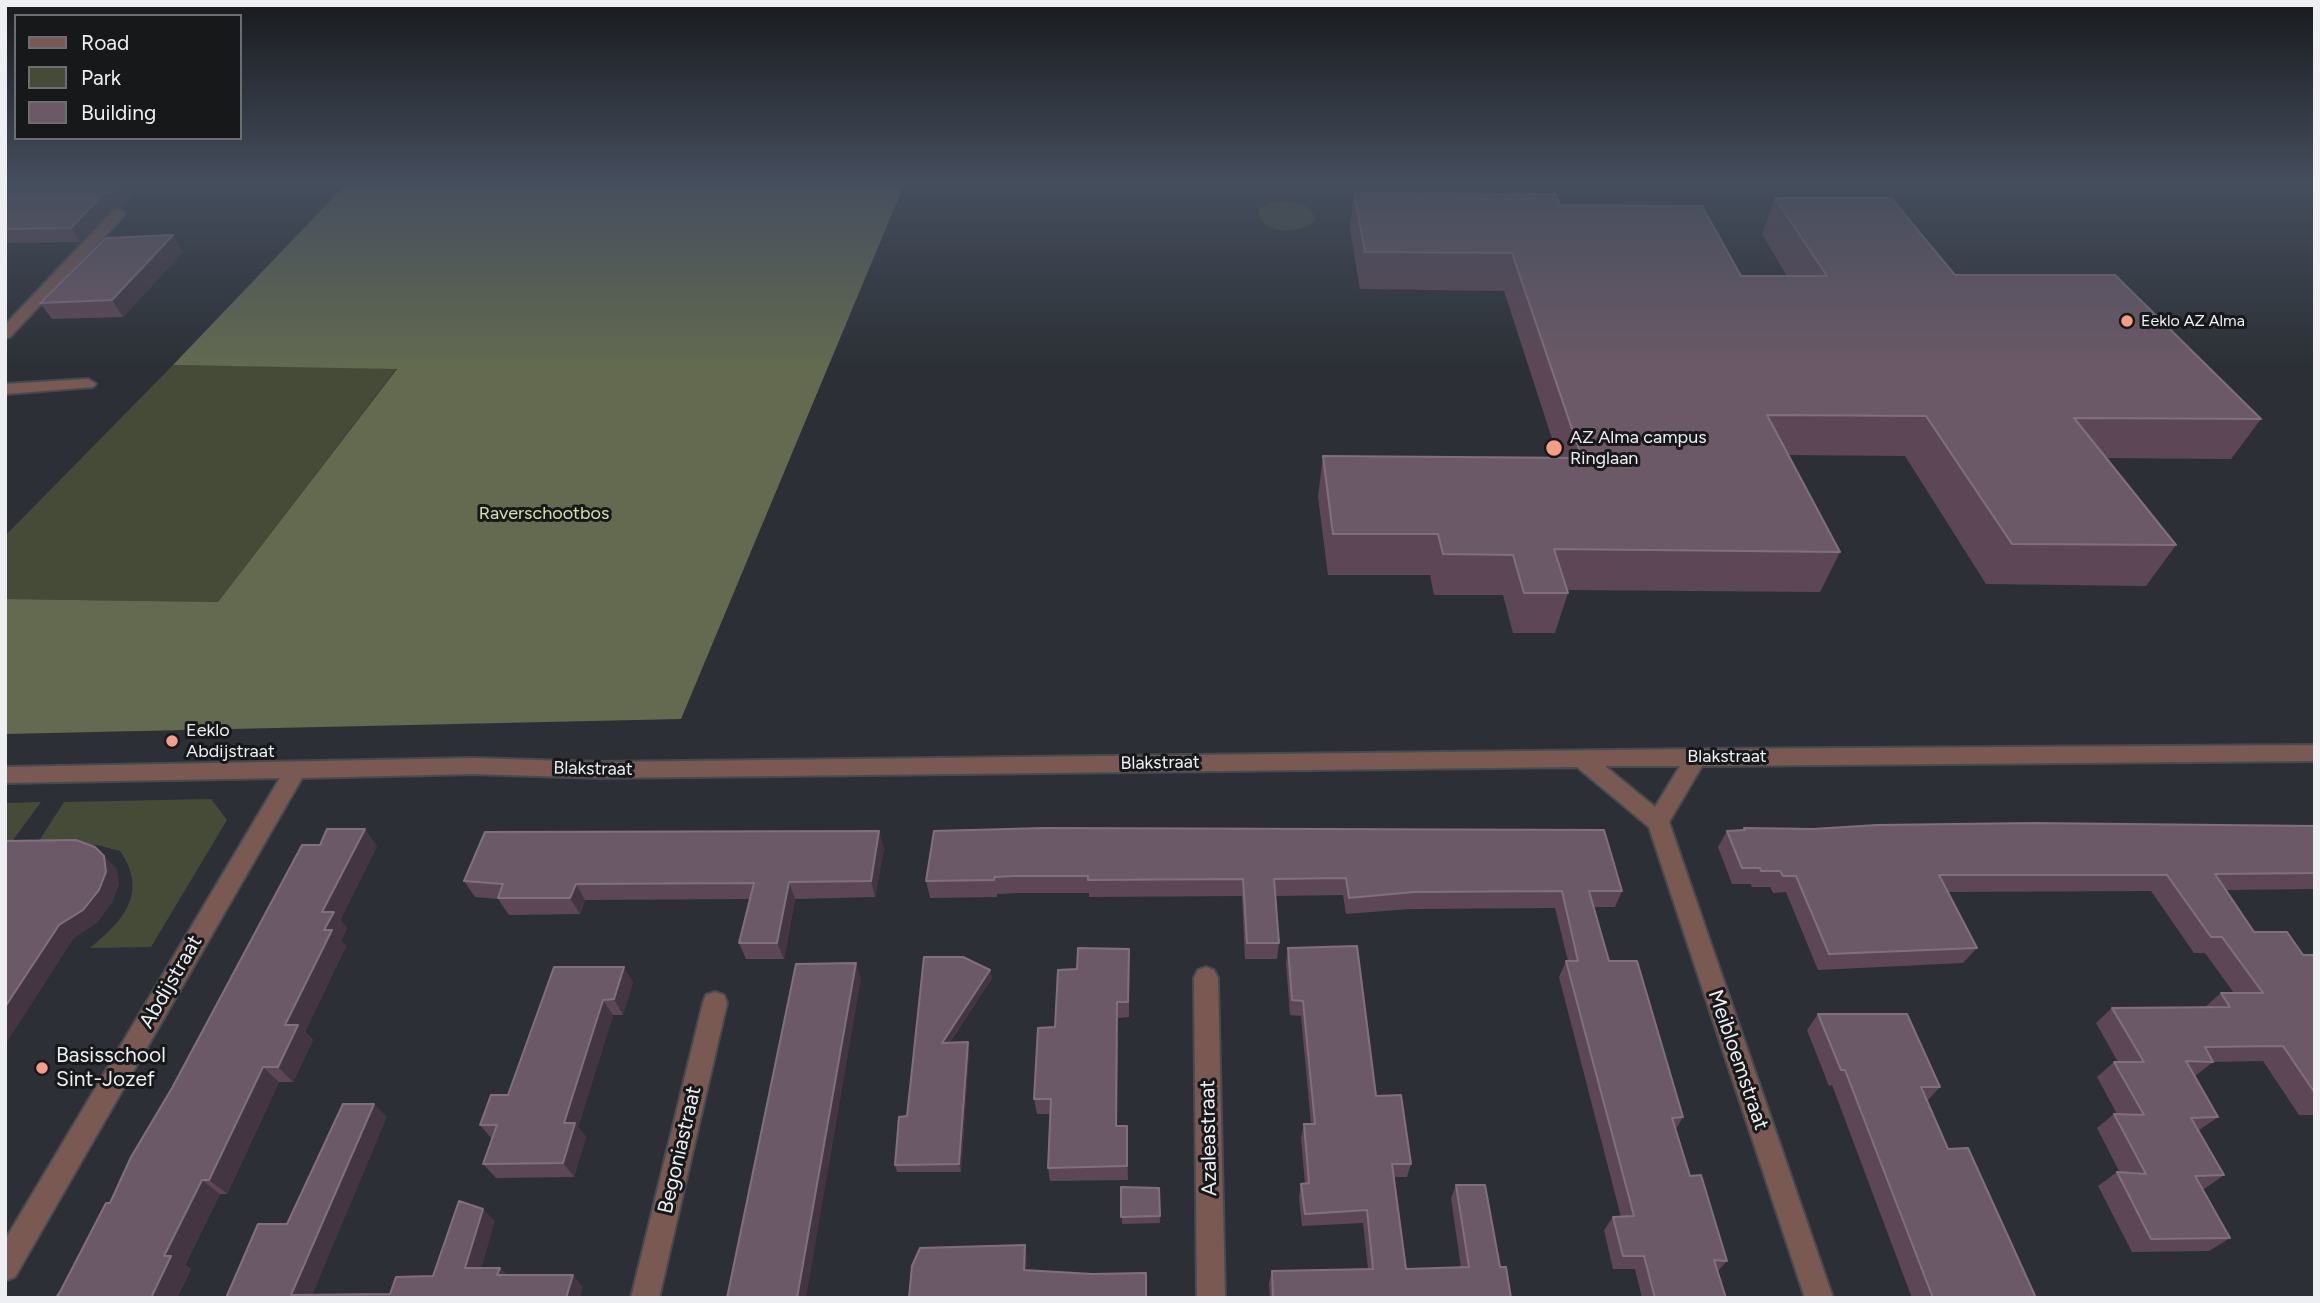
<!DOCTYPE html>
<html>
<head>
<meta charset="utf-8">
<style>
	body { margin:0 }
	#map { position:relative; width:2320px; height:1303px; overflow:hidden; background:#2c3036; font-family:Figtree,sans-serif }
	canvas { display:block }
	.frame { position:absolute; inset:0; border:7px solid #edeff3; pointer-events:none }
	.legend { position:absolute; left:14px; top:14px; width:228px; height:126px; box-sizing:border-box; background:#16181a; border:2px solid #6c6e71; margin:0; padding:9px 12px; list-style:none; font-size:21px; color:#edeff3 }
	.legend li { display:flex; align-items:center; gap:14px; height:35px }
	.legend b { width:35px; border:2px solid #6c6e71 }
</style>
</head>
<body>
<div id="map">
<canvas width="2320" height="1303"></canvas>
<div class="frame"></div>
<ul class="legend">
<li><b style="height:9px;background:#7a5952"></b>Road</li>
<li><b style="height:19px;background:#464b37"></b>Park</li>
<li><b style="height:19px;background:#6c5967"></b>Building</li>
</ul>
</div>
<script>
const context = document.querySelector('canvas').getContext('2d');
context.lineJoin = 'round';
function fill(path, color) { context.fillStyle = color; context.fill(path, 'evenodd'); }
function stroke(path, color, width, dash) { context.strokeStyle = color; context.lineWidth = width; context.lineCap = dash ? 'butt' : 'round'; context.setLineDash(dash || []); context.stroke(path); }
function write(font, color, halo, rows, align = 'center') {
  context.font = font + ' Figtree,sans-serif'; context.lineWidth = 6; context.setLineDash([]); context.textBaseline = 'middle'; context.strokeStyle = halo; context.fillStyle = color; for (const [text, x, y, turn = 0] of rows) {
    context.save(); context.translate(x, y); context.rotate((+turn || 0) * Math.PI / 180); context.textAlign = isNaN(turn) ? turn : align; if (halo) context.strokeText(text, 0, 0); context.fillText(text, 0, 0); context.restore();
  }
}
fill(new Path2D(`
	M1284 202C1296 203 1315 204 1314 221 1300 235 1264 234 1258 214L1260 208 1270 203Z
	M173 365 397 368 218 602 5 599V536Z
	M211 799 227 820 151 947 90 948C123 921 149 893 120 851L97 845 37 844 64 802Z
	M41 802 5 851V803Z`), '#464b37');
fill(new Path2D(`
	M345 185H904L681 719 5 734V599L218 602 397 369 173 365Z`), '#636a50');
const minor = new Path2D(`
	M119 209 125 213 124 216 10 337 5 338V325L114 210Z
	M88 379 96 384 93 387 5 394V384Z
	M2315 745V761L1702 766 1669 822 1833 1298H1805L1649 827 1577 767 599 778 474 774 302 778 15 1277 5 1281V1240L280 778 5 783V767L474 758 599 762 1696 749ZM1605 766H1680L1655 807Z
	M1206 967 1214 970 1218 978 1225 1298H1197L1194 978 1198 970Z
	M715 992 724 995 727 1003 659 1298H631L703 1003 706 995Z`);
stroke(minor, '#474b50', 4);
fill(minor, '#7a5952');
fill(new Path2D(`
	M5 185H141L142 187 121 207 112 208 80 242 5 243Z
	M1354 193 1560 205 1741 276H1787L1762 234 1775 198 1955 275 2261 419 2231 459 2106 458 2176 545 2146 586 1986 584 1905 456 1789 455 1840 552 1820 592 1567 590 1568 593 1555 633H1513L1503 595H1434L1430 575H1328L1318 497 1323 456 1558 457 1504 291 1360 289 1350 229Z
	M173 235 183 252 123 317 52 319 40 303Z
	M2315 826V889L2226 890 2254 932 2303 955H2315V1115H2299L2263 1061 2213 1062 2195 1076 2218 1117 2198 1131 2224 1175 2204 1189H2202L2230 1238 2209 1251 2132 1252 2098 1186 2117 1172 2120 1173 2097 1128 2114 1114H2117L2097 1077 2114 1062H2118L2096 1023 2112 1008 2205 1007 2221 993H2234L2205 953H2194L2151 891 1948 892 1977 948 1963 963 1818 970 1786 892 1773 893 1770 887H1752L1751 884H1732L1718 847 1727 831 1743 830 1744 828 1813 829Z
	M934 831 1622 891 1615 907H1594L1609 961 1683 1117 1676 1129 1690 1176 1727 1261 1718 1271 1726 1298H1642L1635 1269H1613L1604 1230 1613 1217H1621L1559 977 1566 961H1568L1555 908 1410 909 1346 914 1343 895 1276 896 1279 943 1277 959H1245L1242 896 1089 897V893H1017L997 894V897L930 898 926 881Z
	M377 846 340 920 347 928 341 941 346 946 305 1032 313 1040 293 1082H279L227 1194H220L185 1265 191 1269 177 1298H56L110 1203Z
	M884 848 875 897 795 899 784 959H746L739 943 750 899 585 900 580 914 509 915 498 899 475 897 464 881Z
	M1288 948 1376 1096 1411 1164 1407 1177H1394L1406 1269 1461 1268 1451 1198 1456 1185 1500 1267 1511 1298H1270L1269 1283 1272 1271 1368 1269 1363 1223 1302 1226 1299 1197 1301 1184H1305L1301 1138 1304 1124H1311L1301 1016 1290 1015 1286 963Z
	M1129 964V1017L1118 1018 1117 1126 1127 1140 1128 1180 1050 1181 1048 1168 1050 1114H1037L1034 1099 1077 969Z
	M554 967 633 982 623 1015H613L578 1127 586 1137 574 1177 496 1178 483 1164 492 1139 480 1125 508 1095Z
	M990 970 992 978 950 1042 969 1050 961 1172H897L895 1165 907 1116Z
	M1818 1014 1940 1087 1927 1101 1948 1149 2036 1298H1912L1832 1085 1829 1086 1807 1030Z
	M1121 1187 1159 1188 1160 1223 1122 1224Z`), '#5d4756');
fill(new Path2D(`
	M122 185H141L142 187 121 207 112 208 80 242 71 228 103 194Z
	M173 235 183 252 123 317 112 300Z
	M365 829 377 846 340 920 347 928 341 941 346 946 305 1032 313 1040 293 1082 278 1067 285 1025 324 930 322 912Z
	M879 831 884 848 875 897 871 881Z
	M95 847 117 869 119 885 112 903 97 923 74 938 5 1045V1007Z
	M789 882 795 899 784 959 777 943Z
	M576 884 585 900 580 914 570 898Z
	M856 963 861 979 806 1298H797Z
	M624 967 633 982 623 1015 614 999Z
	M990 970 992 978 944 1050 942 1043Z
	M603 1000 613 1015 578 1127 586 1137 574 1177 563 1163 564 1123Z
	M1117 1002 1118 1018 1117 1140 1116 1126Z
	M968 1042 969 1050 961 1172 959 1164Z
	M263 1067 279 1082 227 1194 209 1180Z
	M374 1104 387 1117 311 1298 291 1295Z
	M202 1180 220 1194 185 1265 191 1269 177 1298H151L164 1256Z
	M483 1209 495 1221 478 1280 465 1268Z
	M1025 1245 1027 1258 1026 1283 1024 1270Z
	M500 1268 512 1279 497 1275Z
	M573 1275 583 1287 580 1298H566Z`), '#433642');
const building = new Path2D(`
	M5 185H122L112 193 103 194 71 228 5 229Z
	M1354 193 1556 194 1560 205 1702 206 1741 276H1827L1775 198H1891L1955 275H2115L2261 419 2074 418 2176 545 2012 544 1926 416 1767 415 1840 552 1554 549 1568 593H1524L1513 555 1443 554 1438 534H1333L1323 456 1582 458 1512 253 1365 252Z
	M173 235 112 300 40 303 106 238Z
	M2033 823 2315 826V873L2215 874 2254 932H2287L2303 955H2315V1093L2283 1046 2205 1047 2213 1062 2186 1061 2218 1117 2191 1118 2224 1175 2195 1176 2230 1238 2151 1239 2117 1172 2146 1174 2114 1114 2144 1115 2114 1062H2144L2112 1008 2230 1007 2221 993H2263L2222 937H2211L2167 875H1939L1977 948 1829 954 1796 876H1783L1780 871H1761L1760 868H1742L1727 831 1745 830 1744 828 1813 829 1877 825Z
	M1044 828 1604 830 1622 891H1589L1609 961H1637L1683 1117 1672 1118 1690 1176 1701 1175 1727 1261 1714 1260 1726 1298H1655L1644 1256H1623L1613 1217 1634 1216 1566 961H1578L1562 891 1414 892 1349 898 1346 878 1274 879 1279 943H1247L1243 879 1088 880V876H1014L995 877 994 880 926 881 934 831Z
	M327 829H365L322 912H334L324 930H332L285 1025H298L278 1067H263L209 1180H202L164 1256H171L151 1298H56L61 1290 106 1203H110L131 1157 172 1088 302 845H320Z
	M879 831 871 881 789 882 777 943H739L754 883 576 884 570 898H498L503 884 464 881 485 832Z
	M76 840 95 847 104 856 106 872 99 890 83 910 59 925 5 1007V841Z
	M1357 946 1376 1096 1401 1095 1411 1164H1392L1406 1269 1469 1267 1456 1185H1485L1500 1267H1506L1511 1298H1273L1272 1271 1373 1269 1367 1210 1305 1214 1301 1184 1309 1183 1304 1124H1315L1303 1001 1292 1000 1288 948Z
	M1078 948 1129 949 1128 1002H1117L1116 1126H1127V1166L1048 1168 1051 1099H1034L1038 1028 1055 1027 1058 970 1077 969Z
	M924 957H963L990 970 942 1043 968 1042 959 1164 895 1165 899 1117 907 1116Z
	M856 963 797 1298H727L796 964Z
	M554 967H624L614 999 603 1000 564 1123H575L563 1163 483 1164 497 1125H480L491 1095H508Z
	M1818 1014H1907L1940 1087H1921L1948 1149 1968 1148 2036 1298H1933L1845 1070H1841Z
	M343 1104H374L291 1295 390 1294 396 1277 433 1276 459 1201 483 1209 465 1268H500L497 1275H573L566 1298H226L258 1224H287Z
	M1121 1187 1159 1188 1160 1216 1121 1217Z
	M1025 1245 1024 1270 1092 1274 1146 1273V1298H909L912 1266 920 1248Z`);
fill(building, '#6c5967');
stroke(building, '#80707d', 2);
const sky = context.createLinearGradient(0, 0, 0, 367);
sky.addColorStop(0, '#181a1e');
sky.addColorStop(0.5, '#454e5d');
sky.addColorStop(1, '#454e5d00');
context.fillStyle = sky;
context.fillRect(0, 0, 2320, 367);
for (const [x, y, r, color] of [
	[2127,321,7,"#f49e87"],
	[1554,448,9,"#f49e87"],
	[172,741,7,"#f49e87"],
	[42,1068,7,"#f49e87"]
]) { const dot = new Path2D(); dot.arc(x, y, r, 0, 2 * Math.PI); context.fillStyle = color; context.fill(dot); stroke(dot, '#16181a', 2.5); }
write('16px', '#edeff3', '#16181a', [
	["Eeklo AZ Alma",2141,321]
], 'left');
write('18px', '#edeff3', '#16181a', [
	["AZ Alma campus",1570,438],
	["Ringlaan",1570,459],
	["Eeklo",186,731],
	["Abdijstraat",186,752]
], 'left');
write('18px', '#d2e1ad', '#16181a', [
	["Raverschootbos",544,514]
]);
write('18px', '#edeff3', '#16181a', [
	["Blakstraat",1727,757],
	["Blakstraat",1160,763,-1],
	["Blakstraat",593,769,1]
]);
write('21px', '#edeff3', '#16181a', [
	["Abdijstraat",171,982,-60],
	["Meibloemstraat",1738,1060,71],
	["Azaleastraat",1209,1138,-91],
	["Begoniastraat",680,1150,-77]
]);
write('21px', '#edeff3', '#16181a', [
	["Basisschool",56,1056],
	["Sint-Jozef",56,1080]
], 'left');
</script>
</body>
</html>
